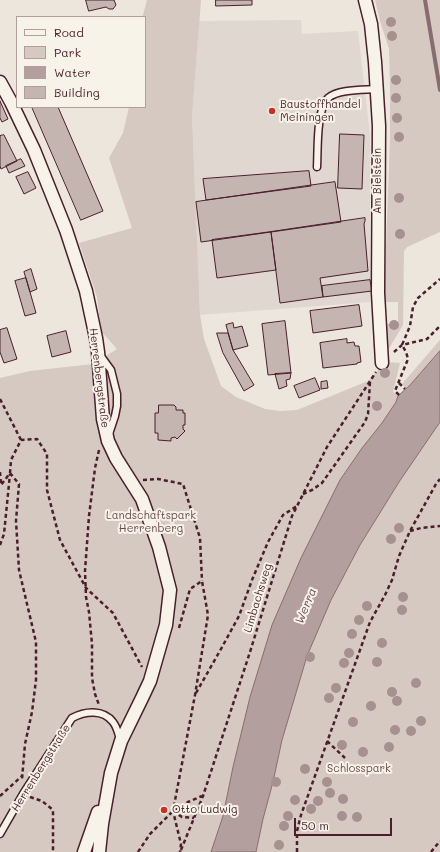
<!DOCTYPE html>
<html>
<head>
<meta charset="utf-8">
<style>
	body { margin:0 }
	#map { position:relative; width:440px; height:852px; overflow:hidden; background:#ece6dd; font-family:Mali,sans-serif }
	canvas { display:block }
	.legend { position:absolute; left:16px; top:16px; width:130px; height:92px; box-sizing:border-box; background:#f7f3e8; border:1px solid #b29e9c; margin:0; padding:5px 7px; list-style:none; font-size:12px; color:#4a1f2b }
	.legend li { display:flex; align-items:center; gap:8px; height:20px }
	.legend b { width:20px; border:1px solid #b29e9c }
	.scale { position:absolute; left:294px; top:818px; width:98px; height:18px; box-sizing:border-box; border:2px solid #4a1f2b; border-top:0; padding-left:5px; font-size:12px; line-height:14px; white-space:nowrap; color:#4a1f2b; -webkit-text-stroke:3px #f7f3e8; paint-order:stroke }
</style>
</head>
<body>
<div id="map">
<canvas width="440" height="852"></canvas>
<ul class="legend">
<li><b style="height:5px;background:#f7f3e8"></b>Road</li>
<li><b style="height:11px;background:#d5c9c2"></b>Park</li>
<li><b style="height:11px;background:#b39f9d"></b>Water</li>
<li><b style="height:11px;background:#c4b5b0"></b>Building</li>
</ul>
<div class="scale">50 m</div>
</div>
<script>
const context = document.querySelector('canvas').getContext('2d');
context.lineJoin = 'round';
function fill(path, color) { context.fillStyle = color; context.fill(path, 'evenodd'); }
function stroke(path, color, width, dash) { context.strokeStyle = color; context.lineWidth = width; context.lineCap = dash ? 'butt' : 'round'; context.setLineDash(dash || []); context.stroke(path); }
function write(font, color, halo, rows, align = 'center') {
  context.font = font + ' Mali,sans-serif'; context.lineWidth = 4; context.setLineDash([]); context.textBaseline = 'middle'; context.strokeStyle = halo; context.fillStyle = color; for (const [text, x, y, turn = 0] of rows) {
    context.save(); context.translate(x, y); context.rotate((+turn || 0) * Math.PI / 180); context.textAlign = isNaN(turn) ? turn : align; if (halo) context.strokeText(text, 0, 0); context.fillText(text, 0, 0); context.restore();
  }
}
fill(new Path2D(`
	M301 20 302 34 358 31 370 135V302L200 315 192 116 199 21Z`), '#e0d7d0');
fill(new Path2D(`
	M147 0H201L192 116 200 315 204 339 221 386 236 397 265 409 280 411 297 410 368 381 386 362 400 363 393 392 398 396 396 402 382 423 362 448 340 480 328 504 211 852H0V378L30 371 93 364 117 349 101 331 97 297 79 243 132 228 109 158 123 133 129 107H145V17H142L143 15Z
	M375 0H440V232L407 247 404 251 403 325 388 350 383 346 384 324H398V302H384L390 140V86L389 49 380 21Z
	M440 340V351L410 385 406 388 402 384Z
	M440 422V852H256L263 819 273 782 282 740 307 656 331 600 360 545 399 482Z`), '#d5c9c2');
const water = new Path2D(`
	M440 351V422L399 482 360 545 331 600 307 656 282 740 273 782 263 819 256 852H211L223 816 233 767 250 697 272 625 301 558 340 480 362 448 382 423 396 402 398 396 410 385Z`);
fill(water, '#b39f9d');
stroke(water, '#896c6f', 1);
stroke(new Path2D(`
	M425 0 440 90`), '#896c6f', 4);
const building = new Path2D(`
	M86 0H114L116 5 113 9H109L106 7 89 11Z
	M216 0H252V5L216 6Z
	M0 101 8 119 2 122 0 118Z
	M32 107H58L103 211 81 220Z
	M340 134 364 135 362 189 338 188Z
	M4 135 17 161 1 169 0 166V136Z
	M21 159 25 166 9 173 6 166Z
	M309 171 311 186 206 200 203 179Z
	M28 172 36 188 24 194 16 177Z
	M335 182 341 222 201 242 196 202Z
	M365 218V221L364 224 368 271 320 278 323 297 280 303 271 232Z
	M271 232 276 270 217 278 212 240Z
	M31 269 37 289 30 292 24 272Z
	M26 278 36 313 25 316 15 281Z
	M370 280 372 291 323 297 322 286Z
	M359 305 362 326 313 333 310 311Z
	M285 321 291 373 268 375 262 324Z
	M233 323 234 328 242 326 248 346 233 350 226 325Z
	M7 328 17 359 4 363 0 352V330Z
	M66 331 71 352 52 357 47 336Z
	M217 333H228L233 350 254 385 244 391 223 353Z
	M347 339V343L354 342 355 346H359L361 362 357 363V364L323 368 320 343Z
	M291 373 290 379 286 380 287 386 279 389 275 374Z
	M315 378 320 390 299 398 294 386Z
	M327 381 328 388 321 389V382Z
	M159 405H174L176 407V410H183V413H185V425H183V429L185 431 177 439 175 437 171 438V441L158 440V433H155V413H158Z`);
fill(building, '#c4b5b0');
stroke(building, '#4a1f2b', 1);
const service = new Path2D(`
	M317 167C318 151 316 110 328 98 338 89 363 90 376 89
	M100 355 111 370 117 394V406L115 416 109 434
	M0 834 23 794 72 718C85 711 103 709 113 722 117 727 118 733 120 739`);
const minor = new Path2D(`
	M365 0 371 24 375 62 379 126 378 293 382 363
	M0 82 11 102 34 150 66 230 86 291 96 338 98 352 103 419 108 441 116 458 142 499 159 547 170 590 166 625 150 681 142 698 121 741 111 773 102 824 99 852
	M84 852 98 812`);
stroke(service, '#4a1f2b', 9);
stroke(minor, '#4a1f2b', 15);
stroke(new Path2D(`
	M394 352 402 345 427 339 440 326
	M399 383 405 389
	M399 395 395 391 408 359 406 352 402 345 410 326 413 307 418 298 440 279
	M0 399 21 440
	M99 450 95 468 89 516 85 571 86 597 89 612 92 644V678L95 694 99 705
	M0 472 1 485 10 473 11 460 21 440 37 439 47 454V490L60 540 86 588 113 613 142 667
	M10 473 19 484 16 521 19 570 36 642V680L32 712 25 744 22 779
	M143 480 158 479 183 484 200 538 202 581
	M303 494 312 490 322 483 365 422 368 414 370 382
	M410 531 421 528 440 526
	M0 545 4 534 10 474
	M179 628 190 589 202 581 208 615 195 695 173 811 181 844 180 852
	M196 693 221 649 239 616 252 580 268 542 283 515 297 506
	M327 741 345 758
	M0 796 23 775
	M30 797 42 801 53 810V852
	M173 811 182 817 194 818
	M181 850 203 796 250 652 292 516 327 447 376 372
	M138 852 150 834 173 811 188 802 202 796
	M297 852V831L301 815 370 622 385 595 392 580 399 556 410 531 436 484 440 479
	M431 852 440 841`), '#4a1f2b', 2.5, [4, 3]);
stroke(service, '#f7f3e8', 6);
stroke(minor, '#f7f3e8', 12);
context.fillStyle = '#a69090';
for (const [x, y] of [
	[391,22],
	[392,36],
	[396,80],
	[396,98],
	[397,118],
	[399,137],
	[399,198],
	[400,234],
	[394,325],
	[385,373],
	[377,406],
	[399,528],
	[391,539],
	[403,597],
	[367,606],
	[402,610],
	[359,620],
	[352,634],
	[382,643],
	[349,653],
	[310,657],
	[377,662],
	[344,663],
	[416,683],
	[336,688],
	[392,692],
	[329,698],
	[397,701],
	[371,706],
	[421,721],
	[353,722],
	[395,730],
	[411,731],
	[342,745],
	[389,747],
	[363,752],
	[305,769],
	[276,782],
	[327,782],
	[330,793],
	[343,799],
	[295,800],
	[318,801],
	[311,809],
	[288,816],
	[342,816],
	[357,817],
	[284,826],
	[279,845]
]) { context.beginPath(); context.arc(x, y, 5, 0, 2 * Math.PI); context.fill(); }
for (const [x, y, r, color] of [
	[272,111,4,"#c8321e"],
	[164,810,4,"#c8321e"]
]) { const dot = new Path2D(); dot.arc(x, y, r, 0, 2 * Math.PI); context.fillStyle = color; context.fill(dot); stroke(dot, '#f7f3e8', 1.5); }
write('11px', '#4a1f2b', '#f7f3e8', [
	["Baustoffhandel",280,105],
	["Meiningen",280,118],
	["Otto Ludwig",172,810]
], 'left');
write('11px', '#4a1f2b', '#f7f3e8', [
	["Am Bielstein",378,181,-90],
	["Herrenbergstraße",99,378,83],
	["Limbachsweg",258,598,-73],
	["Herrenbergstraße",41,768,-58]
]);
write('11px', '#6d4a51', '#f7f3e8', [
	["Landschaftspark",151,516],
	["Herrenberg",151,529],
	["Schlosspark",359,769]
]);
write('italic 12px', '#6f4c53', '#f7f3e8', [
	["Werra",306,606,-68]
]);
</script>
</body>
</html>
